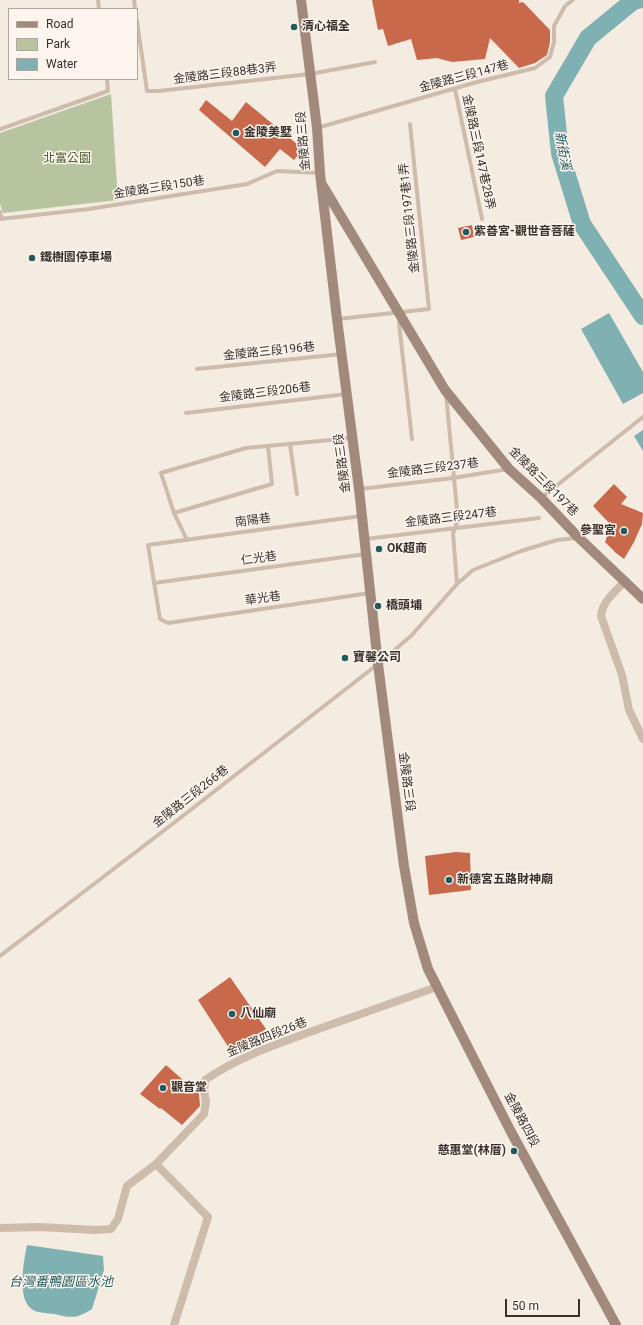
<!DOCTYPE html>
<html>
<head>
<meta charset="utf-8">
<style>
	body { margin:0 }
	#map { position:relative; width:643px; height:1325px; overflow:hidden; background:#f4ebe1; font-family:Roboto,sans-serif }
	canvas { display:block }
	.legend { position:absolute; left:8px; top:8px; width:130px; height:72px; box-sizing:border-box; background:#fbf5ee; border:1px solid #aea6a0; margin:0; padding:5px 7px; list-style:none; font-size:12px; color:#3b302b }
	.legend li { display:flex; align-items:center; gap:8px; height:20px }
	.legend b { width:20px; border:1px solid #aea6a0 }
	.scale { position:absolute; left:505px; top:1299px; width:75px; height:18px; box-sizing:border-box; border:2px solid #3b302b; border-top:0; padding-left:5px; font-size:12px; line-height:14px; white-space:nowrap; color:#3b302b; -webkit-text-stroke:3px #fbf5ee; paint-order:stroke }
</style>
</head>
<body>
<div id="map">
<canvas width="643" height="1325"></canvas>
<ul class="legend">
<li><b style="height:5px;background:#a18a7d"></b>Road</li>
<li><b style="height:11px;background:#b8c4a0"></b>Park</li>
<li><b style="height:11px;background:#7fb0b2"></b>Water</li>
</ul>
<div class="scale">50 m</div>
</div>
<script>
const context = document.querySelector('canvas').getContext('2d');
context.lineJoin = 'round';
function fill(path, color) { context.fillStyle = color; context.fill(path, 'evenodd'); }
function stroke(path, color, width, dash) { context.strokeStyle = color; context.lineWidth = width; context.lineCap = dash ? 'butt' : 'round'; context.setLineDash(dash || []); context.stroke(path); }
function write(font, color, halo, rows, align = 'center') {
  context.font = font + ' Roboto,"Noto Sans TC",sans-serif'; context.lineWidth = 3; context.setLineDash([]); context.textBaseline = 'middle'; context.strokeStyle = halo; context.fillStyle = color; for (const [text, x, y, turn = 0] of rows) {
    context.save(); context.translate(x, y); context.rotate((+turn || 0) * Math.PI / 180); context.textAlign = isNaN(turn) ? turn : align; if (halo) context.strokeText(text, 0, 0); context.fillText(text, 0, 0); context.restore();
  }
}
fill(new Path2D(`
	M111 94 118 200 3 213 0 204V133Z`), '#b8c4a0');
fill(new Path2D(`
	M609 313 643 372V393L623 404 581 329Z
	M643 430V451L634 436Z
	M27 1245 103 1256 104 1270 92 1309C76 1319 72 1318 54 1314 48 1313 38 1313 33 1310 16 1300 24 1260 27 1245Z`), '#7fb0b2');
stroke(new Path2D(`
	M638 0 633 1 588 38 554 96 560 153 582 224 643 316`), '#7fb0b2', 18);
fill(new Path2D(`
	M372 0H519V3L523 2 550 30V42L547 55 535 63 519 68 490 38 485 59 452 62 437 58 417 60 411 39 388 46 383 29 378 30Z
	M206 100 232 121 246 102 303 149 294 160 280 149 265 167 199 110Z
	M472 225 474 237 461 240 458 228Z
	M614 484 627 497 621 504 643 513 642 524 634 542 624 559 616 553 605 542 611 525 593 506Z
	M456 852 470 853 471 890 429 895 425 856Z
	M230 977 266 1029 231 1051 198 1000Z
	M166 1065 199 1094 200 1106 182 1125 161 1108 160 1109 140 1094Z`), '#c8694b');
stroke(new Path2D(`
	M98 0 99 9
	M134 0 135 9
	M137 21 147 91H159L310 74 375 62
	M455 89 482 219
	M317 128 477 82 535 68 550 57 554 42V26L565 6 573 0
	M0 129 108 91 107 79
	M0 212 2 219
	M0 219 89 209 247 184 277 171 320 173
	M338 319 429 309 410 124
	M400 319 399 323 412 439
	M197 369 342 354
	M446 394 458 520 453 533 457 584
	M186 413 347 394
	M290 444 297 494
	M268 446 272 484 174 513 161 473 246 448 352 438
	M360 489 453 478 508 469
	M541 498 643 417
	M174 513 187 540
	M361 516 148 545 160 619 168 623 370 593
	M366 539 539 518
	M154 583 366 554
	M0 956 175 822 378 664 411 636 457 584 473 570 521 551 557 540 576 538`), '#cdbbac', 4);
stroke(new Path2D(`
	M625 581C615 592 602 602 601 616L622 675 629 710 643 739
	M156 1164 208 1217 174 1325
	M0 1228 40 1227 95 1230 111 1229 118 1219 127 1186 156 1164 204 1114 206 1101 204 1091 205 1080C237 1058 274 1045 310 1032 353 1017 395 1002 437 987`), '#cdbbac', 8);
stroke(new Path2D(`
	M301 0 317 128 320 173 337 319 359 489 378 664 404 866 414 923 428 969 510 1130 616 1325
	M323 186 445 390 509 469 541 498 578 537 643 599`), '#a18a7d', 10);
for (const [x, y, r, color] of [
	[294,27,4,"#1f5a5e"],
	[236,133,4,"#1f5a5e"],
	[466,232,4,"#1f5a5e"],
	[32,258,4,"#1f5a5e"],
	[624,531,4,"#1f5a5e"],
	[379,549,4,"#1f5a5e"],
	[378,606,4,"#1f5a5e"],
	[345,658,4,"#1f5a5e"],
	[449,880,4,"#1f5a5e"],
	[232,1014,4,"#1f5a5e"],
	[163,1088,4,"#1f5a5e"],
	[514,1151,4,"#1f5a5e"]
]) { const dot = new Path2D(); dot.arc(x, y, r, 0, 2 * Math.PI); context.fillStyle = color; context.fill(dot); stroke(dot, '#fbf5ee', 1.5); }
write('bold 12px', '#3b302b', '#fbf5ee', [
	["清心福全",302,27],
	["金陵美墅",244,133],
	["紫善宮-觀世音菩薩",474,232],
	["鐵樹園停車場",40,258],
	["參聖宮",616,531,"right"],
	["OK超商",387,549],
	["橋頭埔",386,606],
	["寶馨公司",353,658],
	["新德宮五路財神廟",457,880],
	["八仙廟",240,1014],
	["觀音堂",171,1088],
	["慈惠堂(林厝)",506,1151,"right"]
], 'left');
write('12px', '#3b302b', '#fbf5ee', [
	["金陵路三段88巷3弄",225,74,-7],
	["金陵路三段147巷",464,77,-15],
	["金陵路三段",304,141,-95],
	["金陵路三段147巷28弄",478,152,78],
	["金陵路三段150巷",159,188,-9],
	["金陵路三段197巷1弄",410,218,-96],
	["金陵路三段196巷",269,352,-6],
	["金陵路三段206巷",265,393,-7],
	["金陵路三段",343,463,-97],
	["金陵路三段237巷",433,469,-7],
	["金陵路三段197巷",543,482,45],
	["金陵路三段247巷",451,518,-7],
	["南陽巷",253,521,-8],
	["仁光巷",259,559,-8],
	["華光巷",263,599,-8],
	["金陵路三段",406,782,83],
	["金陵路三段266巷",191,797,-38],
	["金陵路四段26巷",267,1038,-22],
	["金陵路四段",521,1120,62]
]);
write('12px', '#4a5a2e', '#fbf5ee', [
	["北富公園",67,159]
]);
write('italic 13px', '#1f5a5e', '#fbf5ee', [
	["新街溪",562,151,79],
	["台灣番鴨園區水池",61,1283]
]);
</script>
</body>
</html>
